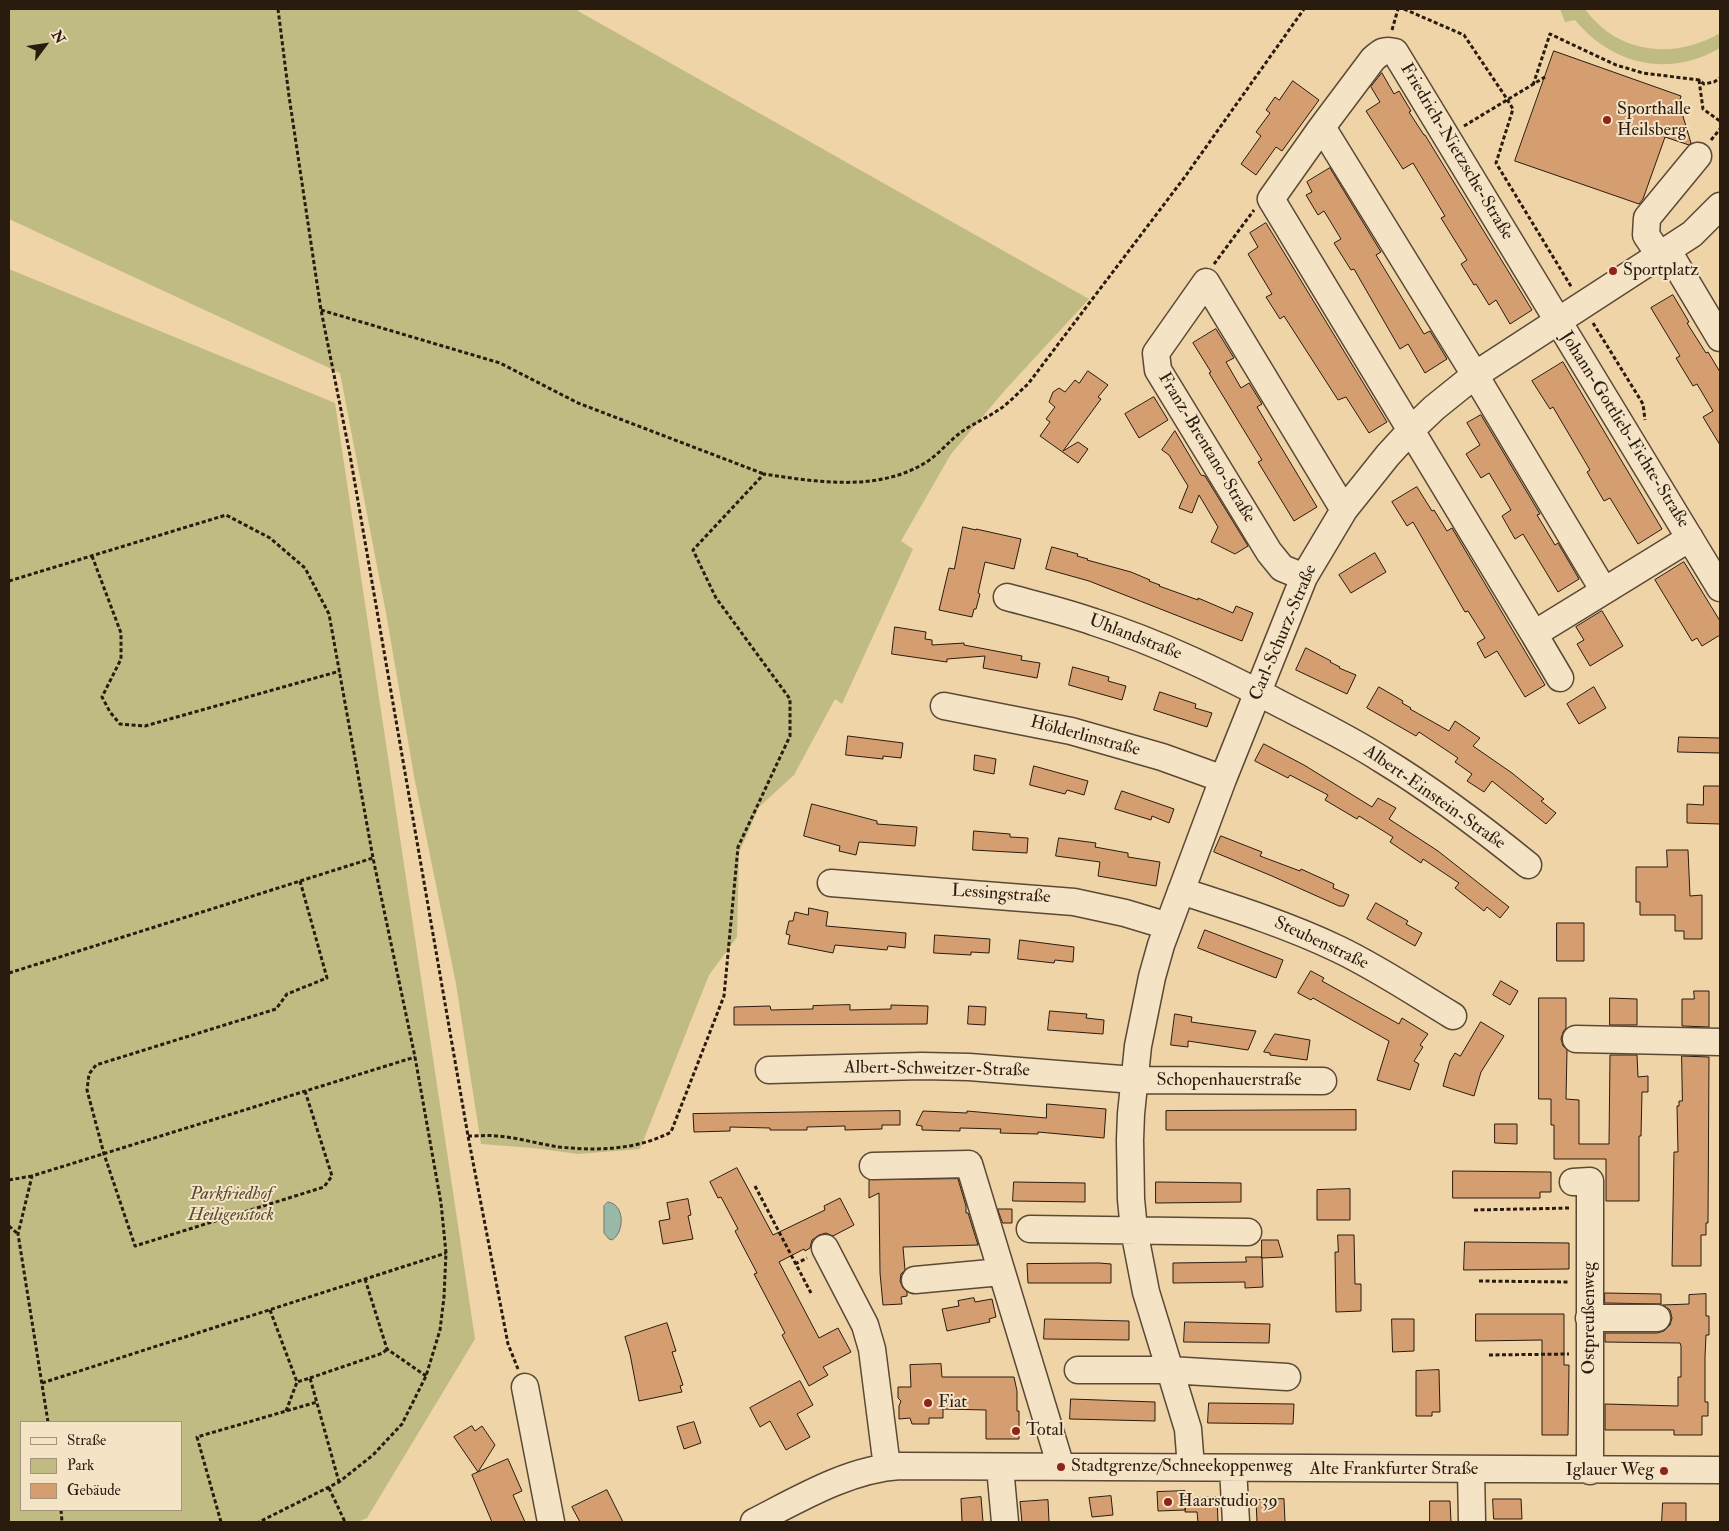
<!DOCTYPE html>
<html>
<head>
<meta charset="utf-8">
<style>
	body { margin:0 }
	#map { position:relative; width:1729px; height:1531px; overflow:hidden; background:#efd4a7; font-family:"IM FELL Double Pica",serif }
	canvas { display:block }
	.frame { position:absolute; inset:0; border:10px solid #2a1b0f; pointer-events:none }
	.legend { position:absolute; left:20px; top:1421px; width:162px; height:90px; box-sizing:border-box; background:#f5e3c6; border:1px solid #a4937d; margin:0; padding:6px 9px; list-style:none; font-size:15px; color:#2a1b0f }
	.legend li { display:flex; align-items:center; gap:10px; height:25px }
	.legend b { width:25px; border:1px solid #a4937d }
	.north { position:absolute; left:20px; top:20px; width:50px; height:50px; -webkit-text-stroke:4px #f5e3c6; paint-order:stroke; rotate:59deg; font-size:14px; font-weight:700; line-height:20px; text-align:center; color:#2a1b0f }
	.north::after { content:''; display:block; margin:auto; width:18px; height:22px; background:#2a1b0f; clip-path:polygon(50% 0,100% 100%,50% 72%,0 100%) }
</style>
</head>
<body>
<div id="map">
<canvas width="1729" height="1531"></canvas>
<div class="frame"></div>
<ul class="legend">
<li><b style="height:6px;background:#f5e3c6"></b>Straße</li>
<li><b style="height:14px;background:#c0bb82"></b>Park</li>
<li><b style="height:14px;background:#d59e70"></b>Gebäude</li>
</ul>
<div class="north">N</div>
</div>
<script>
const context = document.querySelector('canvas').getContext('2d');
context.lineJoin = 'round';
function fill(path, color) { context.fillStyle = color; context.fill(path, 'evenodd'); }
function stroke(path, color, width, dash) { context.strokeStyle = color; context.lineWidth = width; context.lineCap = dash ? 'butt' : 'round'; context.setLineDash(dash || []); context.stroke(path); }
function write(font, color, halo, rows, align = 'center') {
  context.font = font + ' "IM FELL Double Pica",serif'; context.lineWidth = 4; context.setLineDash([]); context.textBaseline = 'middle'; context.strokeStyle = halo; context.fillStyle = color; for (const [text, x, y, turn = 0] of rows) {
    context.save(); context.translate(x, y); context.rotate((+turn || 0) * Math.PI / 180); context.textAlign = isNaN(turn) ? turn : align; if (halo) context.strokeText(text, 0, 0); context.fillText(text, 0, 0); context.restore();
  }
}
fill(new Path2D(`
	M9 9H579L578 11 1089 299 1006 389 951 454 901 541 913 549 842 704 835 699 794 775 759 807 739 853 737 937 709 975 640 1149 578 1154 533 1148 481 1144 456 984 414 776 386 613 340 373 9 219Z
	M1560 9H1585C1617 54 1675 60 1720 33V48C1669 78 1612 65 1575 20L1565 22Z
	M9 269 335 403 475 1339 367 1518 358 1522H9ZM181 1422V1510H21V1422Z`), '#c0bb82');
const water = new Path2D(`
	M608 1202C625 1204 625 1232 612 1240L609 1239 604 1233V1206Z`);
fill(water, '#9ab8a8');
stroke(water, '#6d796b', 1);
const building = new Path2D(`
	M1554 51 1681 96 1679 103 1691 143 1689 145 1665 137 1643 199 1639 204 1515 161Z
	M1382 73 1394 94 1399 91 1411 111 1409 112 1424 135H1425L1532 310 1510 324 1496 300 1489 305 1476 284 1474 285 1461 264 1467 260 1441 218 1445 216 1413 163 1403 169 1366 111 1380 102 1371 87Z
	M1293 81 1319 100 1282 151 1276 147 1256 175 1241 164 1261 136 1256 132 1270 113 1266 110 1275 97 1279 100Z
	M1330 168 1381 252 1376 255 1424 334 1430 331 1447 359 1425 373 1408 344 1400 349 1354 269 1351 270 1334 243 1341 239 1324 211 1318 215 1306 195 1312 192 1307 182Z
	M1266 223 1387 422 1369 433 1346 397 1338 400 1284 316 1280 319 1266 297 1272 294 1248 254 1258 247 1250 233Z
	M1673 295 1689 322 1687 323 1706 353 1708 352 1720 372V445L1703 417 1713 411 1697 384 1693 386 1676 358 1680 356 1651 308Z
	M1216 329 1234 358 1226 362 1241 388 1249 383 1262 404 1257 407 1317 507 1294 521 1258 462 1262 460 1209 373 1211 372 1193 343Z
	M1563 362 1662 529 1638 544 1610 498 1604 501 1587 472 1590 470 1553 407 1550 409 1532 381Z
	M1088 371 1108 385 1098 397 1101 399 1063 451 1078 442 1088 449 1078 463 1040 436 1050 422 1046 419 1055 407 1049 402 1053 392 1059 388 1065 392 1075 380 1079 383Z
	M1154 397 1168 420 1139 438 1125 414Z
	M1481 415 1540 514 1537 515 1555 545 1558 543 1579 579 1558 592 1523 534 1515 539 1502 516 1511 510 1489 473 1481 478 1466 454 1480 445 1467 423Z
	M1175 431 1201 475 1205 476 1248 546 1235 554 1211 542 1218 527 1199 495 1192 513 1179 508 1188 486 1169 455 1162 450Z
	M1417 487 1432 511 1434 510 1447 531 1452 528 1545 685 1525 697 1497 651 1485 658 1477 643 1485 638 1468 611 1465 612 1413 522 1407 526 1392 502Z
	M963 527 976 530V529L1021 539 1014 569 985 562 978 593 980 594 976 609H974L972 617 939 610 949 568 954 569Z
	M1052 547 1078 554 1077 556 1088 559 1087 560 1131 572 1150 580 1149 581 1160 585 1159 586 1198 600V598L1233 613 1236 606 1253 613 1242 641 1089 581 1046 569Z
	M1375 553 1386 572 1351 593 1339 575Z
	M1684 562 1720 621V635L1702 646 1697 638 1692 641 1655 580Z
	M1602 611 1623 646 1590 666 1577 644 1584 640 1576 627Z
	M895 627 926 632 925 639 932 640V645L964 643V645L1022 656 1021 660 1040 663 1037 678 983 668 985 656 947 659V662L892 654Z
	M1306 648 1331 661 1330 662 1340 667 1339 668 1356 675 1347 694 1296 670Z
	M1073 667 1109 677 1108 681 1126 686 1122 700 1069 685Z
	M1379 687 1403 701 1402 703 1411 708 1410 709 1449 731 1455 721 1480 738 1473 746 1512 773 1544 799 1541 801 1556 813 1546 824 1492 781 1484 792 1467 781 1472 774 1455 762 1458 758 1419 732 1416 736 1367 708Z
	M1594 687 1606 708 1579 724 1567 704Z
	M1160 692 1196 704 1195 708 1212 713 1207 727 1154 710Z
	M848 736 903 743 901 758 883 756V759L846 755Z
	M1679 737 1720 738V753L1678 752Z
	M1264 744 1304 765 1372 807 1378 798 1396 808 1389 819 1438 851 1509 907 1500 918 1487 907 1484 911 1455 888 1459 883 1423 859 1421 863 1390 842 1393 837 1359 816 1357 819 1325 800 1328 795 1290 775 1288 778 1255 761Z
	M975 755 996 759 994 774 974 770Z
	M1034 766 1088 781 1084 795 1067 790 1065 794 1030 785Z
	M1704 786H1720V824L1687 823V804L1703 805Z
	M1122 791 1174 809 1169 823 1152 816 1151 820 1115 809Z
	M812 804 877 821V824L917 827 915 846 859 842 856 855 839 851 840 846 804 836Z
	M974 831 1010 834V837L1028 838 1027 853 973 850Z
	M1221 836 1262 852 1260 856 1300 871 1301 869 1334 884 1333 888 1349 895 1344 906H1339L1272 876 1214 852Z
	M1059 838 1096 843 1095 847 1128 853V857L1160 862 1156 886 1098 876 1100 862 1056 856Z
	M1667 850H1688L1690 896 1702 895V939H1684V931H1675V915H1640V902H1636V867H1667Z
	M1376 903 1408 921 1406 924 1422 933 1415 946 1367 919Z
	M809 908 828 912 826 926 906 933 905 948 888 946 887 950 835 945 833 953 788 944 790 935 786 934 789 921H793L795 912 808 915Z
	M1557 923H1584V961H1557Z
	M1205 930 1283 960 1276 978 1198 948Z
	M935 935 990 939 989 953 971 952V955L934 953Z
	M1020 940 1074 947 1073 962 1055 960 1054 963 1018 959Z
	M1311 971 1324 978 1322 981 1399 1024 1402 1018 1428 1034 1420 1045 1423 1047 1414 1061 1419 1064 1410 1090 1377 1080 1389 1041 1313 998 1311 1000 1298 993Z
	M1501 981 1518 991 1510 1005 1493 995Z
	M1694 991H1709V1027L1682 1026V999H1694Z
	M1539 998H1566V1028L1563 1032 1561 1039 1563 1046 1567 1050 1566 1099 1579 1100V1144H1609L1610 1055H1637L1638 1077 1648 1076V1092H1642L1641 1136H1639V1201H1606V1159H1554V1125H1551V1099H1539Z
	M1610 998 1637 999V1025H1610Z
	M850 1005V1010L891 1009V1005L928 1006 927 1024 734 1025V1007L770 1006 771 1010 813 1009V1006Z
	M969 1006 986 1007 985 1025 968 1024Z
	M1050 1011 1087 1014 1086 1018 1104 1020 1103 1034 1048 1030Z
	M1175 1014 1192 1017 1191 1022 1256 1031 1248 1050 1188 1041V1047L1171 1045Z
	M1481 1022 1504 1036 1481 1072 1474 1096 1443 1086 1450 1061 1455 1053 1460 1056Z
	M1275 1034 1310 1040 1307 1060 1270 1055V1053L1264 1052Z
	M1682 1056 1709 1057 1708 1223H1706V1235H1701V1266H1672L1674 1152H1678L1677 1106H1679V1101H1682Z
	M1047 1104 1106 1109 1104 1138 1038 1132V1134L1000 1133 1001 1129 960 1128V1131L922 1130V1126L916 1125 923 1111 967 1113V1111L1046 1118Z
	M1356 1110V1130H1166V1111Z
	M900 1111V1125H882V1129L845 1130V1126L807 1127V1130H770V1128L730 1127V1131L694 1132 693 1114Z
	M1495 1124H1517V1144L1495 1143Z
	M737 1168 773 1235 825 1210 824 1206 840 1198 854 1225 833 1236 826 1233 819 1235 812 1240 810 1248 805 1251 804 1249 779 1262 819 1338 838 1328 851 1352 823 1367 828 1375 809 1386 782 1335 785 1333 754 1274 757 1273 735 1231 738 1229 721 1197 718 1198 710 1182Z
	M1453 1171 1551 1172V1192H1540V1198H1453Z
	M958 1179 966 1206V1213H968L978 1245 903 1247 905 1270 901 1274 900 1281 903 1288 907 1292V1296L901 1297 902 1304 883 1305 880 1273 879 1193 869 1198V1180Z
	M1014 1182 1085 1183V1202L1013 1201Z
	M1156 1182 1241 1183V1202L1156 1203Z
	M1350 1189V1220H1317V1190Z
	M688 1199 691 1215 688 1216 693 1239 663 1244 659 1221 670 1219 667 1203Z
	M998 1209H1012V1223H1003Z
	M1338 1235H1354L1355 1284H1361V1311L1336 1312 1335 1252H1338Z
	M1262 1240H1278L1283 1257 1262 1258Z
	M1465 1242 1569 1243V1269L1464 1270Z
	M1246 1257H1262L1263 1287 1245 1288V1282L1173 1283V1263L1246 1262Z
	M1099 1263 1111 1264V1283H1028L1027 1264Z
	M1605 1293 1661 1294V1304L1605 1303Z
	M1706 1294V1316H1709V1335H1706L1705 1357V1402H1708V1416H1702V1435H1674V1430H1605V1404L1678 1406V1377H1681V1346L1680 1343 1605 1342V1333H1657L1664 1331 1670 1325 1672 1318 1670 1310 1663 1305 1689 1304V1295Z
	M974 1298 975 1302 992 1299 996 1317 989 1319 990 1322 947 1331 942 1309 959 1306 958 1301Z
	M1476 1314H1564V1365H1569L1568 1435H1542V1340L1476 1341Z
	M1045 1319 1129 1321V1340L1044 1339Z
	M1392 1319H1414V1351L1393 1352Z
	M1185 1322 1270 1324 1269 1343 1184 1342Z
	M667 1323 676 1351 672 1352 683 1385 680 1386 682 1392 639 1401 630 1354 625 1337Z
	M941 1364 942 1377H1014L1017 1391V1411H1019V1439H986V1410L943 1409V1418H929V1424H912L910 1418 899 1419V1406L901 1401 898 1398V1387H911L910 1365Z
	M1439 1370 1440 1412H1432V1416H1416V1371Z
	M800 1381 813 1405 797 1414 810 1437 786 1450 770 1421 760 1427 750 1408Z
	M1071 1399 1155 1402V1421L1070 1419Z
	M1209 1403 1294 1404 1293 1424 1208 1423Z
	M694 1422 701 1443 684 1449 677 1427Z
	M472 1426 475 1431 482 1426 495 1445 478 1472 454 1437Z
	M508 1459 522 1491 513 1495 525 1522H492L472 1475Z
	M607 1490 623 1522H580L572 1507Z
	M1185 1491V1510L1158 1511 1157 1492Z
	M1111 1496 1113 1515 1092 1517 1089 1498Z
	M981 1497 983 1522H962L961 1499Z
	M1217 1497 1218 1522H1198L1197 1512H1185L1187 1499Z
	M1284 1499 1285 1522H1257L1256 1500Z
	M1493 1499H1521L1522 1519H1494Z
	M1048 1500 1049 1522H1022L1020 1502Z
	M1430 1501H1450L1451 1522H1430Z
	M1663 1503H1686V1522H1662Z`);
fill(building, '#d59e70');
stroke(building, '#2a1b0f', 1);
const minor = new Path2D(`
	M1322 127 1373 59C1381 52 1384 49 1395 52L1720 588
	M1668 251 1720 338
	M1660 256 1646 235 1647 218 1698 156
	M1304 577 1282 568 1269 552 1158 370 1156 353 1206 282 1344 510
	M1604 591 1534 634 1271 199 1322 127 1475 375 1604 591 1690 538
	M1007 597C1036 605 1066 612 1094 622 1160 643 1223 674 1284 706 1317 723 1350 739 1381 759 1432 790 1481 827 1528 865
	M1534 634 1560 678
	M944 706 1071 731 1162 757 1223 779
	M831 883 1074 902 1125 913 1168 926
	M1181 891C1234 908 1288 925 1338 949 1378 968 1415 993 1453 1016
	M1576 1039 1720 1042
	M769 1070 922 1066 969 1067 1134 1080 1323 1081
	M873 1166 969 1164 1061 1467
	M1573 1182 1590 1181V1471
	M1030 1229 1248 1232
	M825 1248 865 1325 872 1349 887 1467
	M915 1280 1001 1272
	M1589 1318H1657
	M1078 1370H1169L1287 1377
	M525 1387 551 1522
	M1000 1467 1005 1522
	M1191 1467 1188 1429 1146 1292 1134 1230 1131 1199 1130 1140 1131 1114 1138 1046 1152 977 1161 945 1223 779 1304 577 1344 510 1388 455 1411 430 1434 408 1475 375 1692 234 1720 206
	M1233 1468 1236 1522
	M1471 1470 1472 1522
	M754 1522C799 1499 849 1469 900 1466L1720 1470`);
stroke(minor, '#5b4935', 29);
stroke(new Path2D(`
	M278 9 289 96 321 310 350 455 468 1136 508 1344 518 1369
	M1404 9 1464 35 1507 99 1513 109 1496 163 1572 288
	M1392 30 1398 9
	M1699 80 1703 109 1720 121
	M1533 85 1550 34 1616 65 1643 73 1699 80 1704 84 1714 82 1720 78
	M1464 126 1545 77
	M1711 140 1720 129
	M1214 264 1254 210
	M321 310 500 363 578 403 764 474
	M1593 323 1643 404 1645 420
	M92 556 121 633V659L102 697 110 712 120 724 145 726 340 671
	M9 581 226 515 270 538 305 568 329 614 373 858 415 1057 441 1203 446 1253 444 1297 440 1330 426 1376 402 1424 373 1455 339 1482 259 1522
	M300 881 327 978 287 994 276 1009 96 1065 89 1074 87 1090 104 1154 135 1246 324 1187 332 1176 305 1091
	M9 973 373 858
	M468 1136C478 1136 488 1135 498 1136 519 1138 539 1144 559 1147 597 1151 637 1150 671 1132L724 996 738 847 790 736V699L716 598 693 550 764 474C817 482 877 492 925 463 938 455 948 442 960 433 972 424 987 418 1000 409 1010 402 1019 392 1028 384L1184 178 1304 9
	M9 1180 32 1176
	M755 1186 811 1293
	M1474 1210 1570 1208
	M9 1226 18 1234
	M795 1264 807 1258
	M365 1279 387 1349 426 1376
	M1479 1281 1569 1282
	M270 1310 297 1382 310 1378 339 1482
	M1489 1355 1569 1354
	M310 1378 383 1353 387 1349
	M42 1383 446 1253
	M286 1411 297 1382
	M48 1422 18 1234 32 1176 415 1057
	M329 1488 345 1522
	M61 1510 62 1522
	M221 1522 197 1437 317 1402`), '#2a1b0f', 3, [4, 2.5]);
stroke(minor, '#f5e3c6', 26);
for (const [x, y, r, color] of [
	[1607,120,5,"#8f2418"],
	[1613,271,5,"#8f2418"],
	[928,1403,5,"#8f2418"],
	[1016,1431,5,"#8f2418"],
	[1061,1467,5,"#8f2418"],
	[1664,1471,5,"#8f2418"],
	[1168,1502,5,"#8f2418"]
]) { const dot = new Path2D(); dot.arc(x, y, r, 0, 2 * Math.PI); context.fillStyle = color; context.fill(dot); stroke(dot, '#f5e3c6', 2); }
write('18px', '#2a1b0f', '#f5e3c6', [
	["Sporthalle",1617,110],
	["Heilsberg",1617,131],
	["Sportplatz",1623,271],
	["Fiat",938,1403],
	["Total",1026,1431],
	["Stadtgrenze/Schneekoppenweg",1071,1467],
	["Iglauer Weg",1654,1471,"right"],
	["Haarstudio 39",1178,1502]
], 'left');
write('18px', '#2a1b0f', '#f5e3c6', [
	["Friedrich-Nietzsche-Straße",1456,152,59],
	["Johann-Gottlieb-Fichte-Straße",1624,430,58],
	["Franz-Brentano-Straße",1206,448,59],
	["Carl-Schurz-Straße",1284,633,-67],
	["Uhlandstraße",1135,638,21],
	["Hölderlinstraße",1085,737,15],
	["Albert-Einstein-Straße",1434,798,35],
	["Lessingstraße",1001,895,4],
	["Steubenstraße",1321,944,25],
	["Albert-Schweitzer-Straße",937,1070,1],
	["Schopenhauerstraße",1229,1081],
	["Ostpreußenweg",1590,1318,-90],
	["Alte Frankfurter Straße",1394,1470]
]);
write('italic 18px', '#574b32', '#f5e3c6', [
	["Parkfriedhof",231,1195],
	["Heiligenstock",231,1216]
]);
</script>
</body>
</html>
